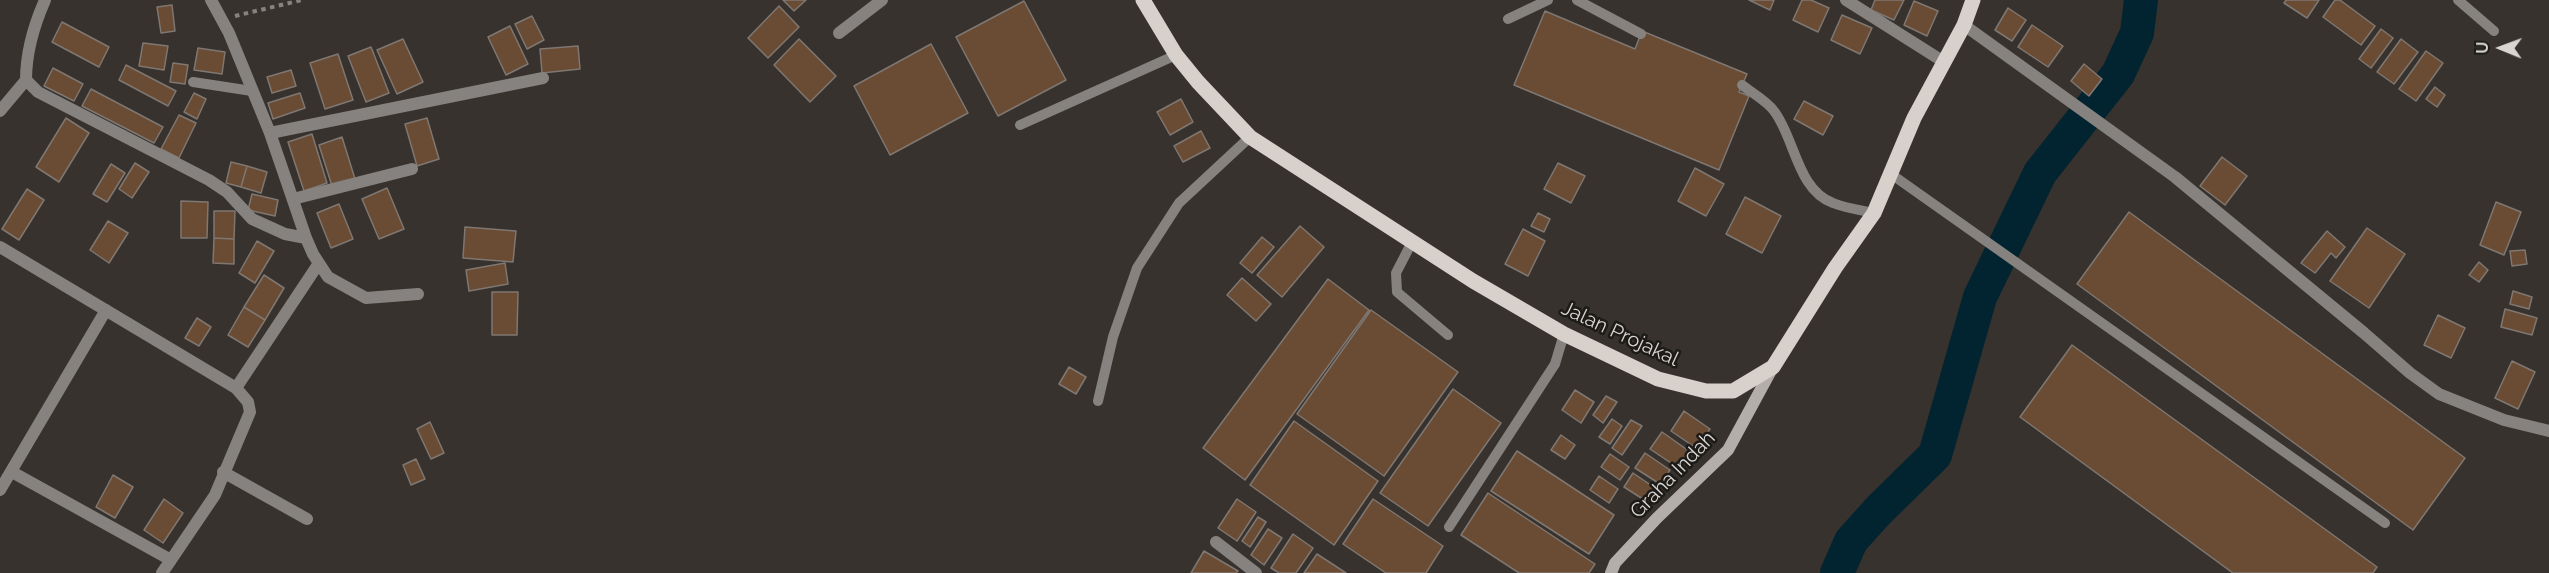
<!DOCTYPE html>
<html>
<head>
<meta charset="utf-8">
<style>
	body { margin:0 }
	#map { position:relative; width:2549px; height:573px; overflow:hidden; background:#37322d; font-family:Raleway,sans-serif }
	canvas { display:block }
	.north { position:absolute; left:2471px; top:18px; width:60px; height:60px; -webkit-text-stroke:4px #1d1b18; paint-order:stroke; rotate:271deg; font-size:16px; font-weight:700; line-height:24px; text-align:center; color:#d8d5d2 }
	.north::after { content:''; display:block; margin:auto; width:21px; height:27px; background:#d8d5d2; clip-path:polygon(50% 0,100% 100%,50% 72%,0 100%) }
</style>
</head>
<body>
<div id="map">
<canvas width="2549" height="573"></canvas>
<div class="north">U</div>
</div>
<script>
const context = document.querySelector('canvas').getContext('2d');
context.lineJoin = 'round';
function stroke(path, color, width, dash) { context.strokeStyle = color; context.lineWidth = width; context.lineCap = dash ? 'butt' : 'round'; context.setLineDash(dash || []); context.stroke(path); }
function fill(path, color) { context.fillStyle = color; context.fill(path, 'evenodd'); }
function write(font, color, halo, rows, align = 'center') {
  context.font = font + ' Raleway,sans-serif'; context.lineWidth = 5; context.setLineDash([]); context.textBaseline = 'middle'; context.strokeStyle = halo; context.fillStyle = color; for (const [text, x, y, turn = 0] of rows) {
    context.save(); context.translate(x, y); context.rotate((+turn || 0) * Math.PI / 180); context.textAlign = isNaN(turn) ? turn : align; if (halo) context.strokeText(text, 0, 0); context.fillText(text, 0, 0); context.restore();
  }
}
stroke(new Path2D(`
	M1837 573 1851 541 1878 511 1935 455 1980 297 2040 173 2118 74 2137 33 2141 0`), '#022430', 34);
const building = new Path2D(`
	M783 0H806L794 11Z
	M1749 0H1774L1770 10Z
	M1802 0H1811L1829 8 1818 32 1793 20Z
	M1875 0H1904L1894 20 1871 10Z
	M2286 0H2319L2307 18 2284 3Z
	M2335 0H2340L2375 26 2361 45 2323 17Z
	M1024 1 1066 80 998 116 956 37Z
	M1914 1 1938 11 1927 36 1904 25Z
	M172 5 175 31 161 33 157 7Z
	M779 6 799 27 768 58 748 38Z
	M2008 8 2026 20 2012 41 1995 30Z
	M1545 11 1635 49 1642 31 1747 74 1739 92 1749 96 1719 170 1514 85Z
	M1842 15 1872 28 1860 54 1831 40Z
	M532 16 544 40 527 49 515 24Z
	M62 22 109 47 99 67 52 42Z
	M2032 25 2063 46 2048 67 2018 47Z
	M510 26 528 64 506 75 488 37Z
	M2381 29 2393 38 2371 68 2359 59Z
	M403 39 423 82 397 94 377 50Z
	M799 39 836 76 810 102 774 65Z
	M2401 39 2418 52 2394 84 2377 72Z
	M143 43 168 46 164 70 139 66Z
	M931 44 968 113 890 155 854 86Z
	M578 46 580 69 542 73 540 49Z
	M371 47 389 93 366 102 348 56Z
	M198 48 225 52 222 74 194 70Z
	M2426 51 2443 63 2416 101 2399 89Z
	M338 54 353 100 325 109 310 63Z
	M173 63 188 65 185 84 170 82Z
	M2084 64 2102 79 2089 96 2071 81Z
	M126 65 176 91 168 106 119 80Z
	M53 68 83 84 74 101 44 86Z
	M291 70 296 86 272 93 267 77Z
	M2435 87 2445 95 2437 107 2426 99Z
	M91 89 163 127 154 143 82 106Z
	M194 93 206 99 197 119 184 112Z
	M300 93 305 108 273 119 268 103Z
	M1181 99 1193 122 1170 135 1157 112Z
	M1804 101 1833 116 1823 135 1794 119Z
	M179 115 196 123 179 158 161 149Z
	M66 118 89 133 59 182 36 167Z
	M427 118 439 159 417 166 405 124Z
	M1201 131 1210 148 1183 162 1174 146Z
	M312 134 327 183 304 191 288 142Z
	M342 137 355 179 332 186 319 145Z
	M2222 157 2247 176 2225 205 2200 186Z
	M231 162 247 166 241 187 226 183Z
	M135 163 149 172 132 198 119 189Z
	M1558 163 1585 176 1571 203 1544 189Z
	M111 164 125 173 107 202 93 194Z
	M247 166 267 172 261 193 241 187Z
	M1695 168 1724 184 1706 216 1678 201Z
	M387 188 404 229 379 239 362 199Z
	M27 189 44 200 19 240 2 229Z
	M252 194 278 200 275 216 248 210Z
	M1745 197 1781 216 1762 253 1726 234Z
	M181 201 208 202 207 238H181Z
	M2496 202 2521 212 2504 255 2480 245Z
	M339 204 353 239 331 248 317 213Z
	M214 211H235L234 239 214 238Z
	M2129 212 2465 458 2413 530 2077 284Z
	M1538 213 1550 219 1544 232 1531 226Z
	M108 221 128 233 109 263 90 250Z
	M1300 226 1324 247 1282 297 1257 275Z
	M465 227 516 231 513 262 463 258Z
	M2367 228 2405 254 2369 308 2330 281Z
	M1523 229 1545 241 1528 276 1505 264Z
	M2327 231 2345 247 2336 258 2331 253 2315 273 2301 263Z
	M1262 237 1274 247 1252 273 1240 263Z
	M214 238 234 239V264L213 263Z
	M257 241 274 251 255 283 239 273Z
	M2525 250 2527 264 2512 266 2510 251Z
	M2479 262 2488 270 2479 282 2469 275Z
	M505 263 508 284 469 291 466 270Z
	M264 275 284 288 265 320 244 307Z
	M1242 278 1271 304 1256 321 1227 295Z
	M1328 279 1369 310 1245 480 1203 448Z
	M2513 291 2532 297 2529 309 2510 304Z
	M492 292H518L517 335H492Z
	M244 307 265 320 248 347 228 335Z
	M2505 309 2537 318 2532 335 2501 327Z
	M1371 310 1458 372 1384 476 1297 414Z
	M2438 315 2465 328 2451 358 2424 345Z
	M197 318 211 327 199 346 185 338Z
	M2072 345 2377 567 2373 573H2233L2020 417Z
	M2512 361 2535 372 2518 409 2495 398Z
	M1069 367 1086 377 1076 394 1059 384Z
	M1453 389 1501 423 1428 526 1380 493Z
	M1575 390 1594 402 1581 423 1562 410Z
	M1606 396 1617 402 1603 423 1593 415Z
	M1684 411 1710 429 1696 448 1671 431Z
	M1612 419 1622 426 1610 444 1599 437Z
	M1631 420 1642 426 1622 455 1612 448Z
	M1294 421 1378 481 1334 545 1250 485Z
	M430 422 444 453 431 459 417 429Z
	M1662 432 1689 451 1677 467 1650 449Z
	M1561 435 1575 445 1565 459 1551 450Z
	M1517 451 1614 515 1589 554 1491 491Z
	M1645 453 1670 470 1660 484 1635 468Z
	M1610 454 1629 467 1620 480 1601 467Z
	M416 459 425 479 411 485 403 465Z
	M1633 473 1655 488 1646 501 1624 487Z
	M113 475 133 487 115 518 96 507Z
	M1599 476 1618 489 1609 503 1590 490Z
	M1488 493 1595 564 1589 573H1519L1461 535Z
	M164 499 183 513 163 543 144 530Z
	M1237 499 1256 512 1237 541 1218 528Z
	M1373 499 1443 546 1426 573H1386L1343 544Z
	M1258 517 1266 522 1250 547 1242 541Z
	M1268 529 1282 538 1264 565 1251 555Z
	M1293 534 1313 548 1296 573H1279L1271 568Z
	M1204 551 1238 571 1236 573H1191Z
	M1317 554 1346 573H1304Z`);
fill(building, '#6a4b33');
stroke(building, '#7f7772', 1.5);
stroke(new Path2D(`
	M235 16 302 0`), '#86827e', 4, [4.5, 4.5]);
stroke(new Path2D(`
	M1577 0 1641 34
	M2458 0 2494 31
	M1508 19 1548 0
	M193 82 252 91
	M1742 85C1752 93 1767 101 1774 111 1795 138 1797 190 1833 203 1845 208 1860 210 1874 213
	M1020 125 1176 55
	M1891 174 2385 523
	M1412 242 1396 273 1397 292 1448 335
	M1098 401 1113 337 1137 268 1179 203 1250 137
	M1449 527 1555 364 1564 334`), '#85827f', 10);
stroke(new Path2D(`
	M45 0C34 25 26 53 26 80L38 92 209 180 227 192 252 219 285 234 306 238 270 133 229 33 211 0
	M1846 0 1944 62
	M1964 25 2175 177 2364 333 2410 373 2439 394 2504 420 2549 431
	M839 33 882 0
	M0 111 26 80
	M270 133 543 78
	M293 199 412 169
	M306 238 313 254 328 277 366 298 418 294
	M0 247 236 388 248 402 250 412 215 495 171 560 12 472
	M236 388 319 263
	M223 472 307 519
	M0 490 106 310
	M1216 542 1256 573
	M162 573 171 560`), '#85827f', 12);
stroke(new Path2D(`
	M1611 573 1615 563 1657 518 1728 450 1773 367`), '#b3aeaa', 12);
stroke(new Path2D(`
	M1143 0 1176 55 1198 82 1250 137 1473 281 1564 334 1658 379 1706 391H1733L1773 367 1835 268 1874 213 1914 118 1964 25 1973 0`), '#d7d0cb', 15);
write('20px', '#d8d5d2', '#1d1b18', [
	["Jalan Projakal",1620,334,25],
	["Graha Indah",1673,475,-46]
]);
</script>
</body>
</html>
